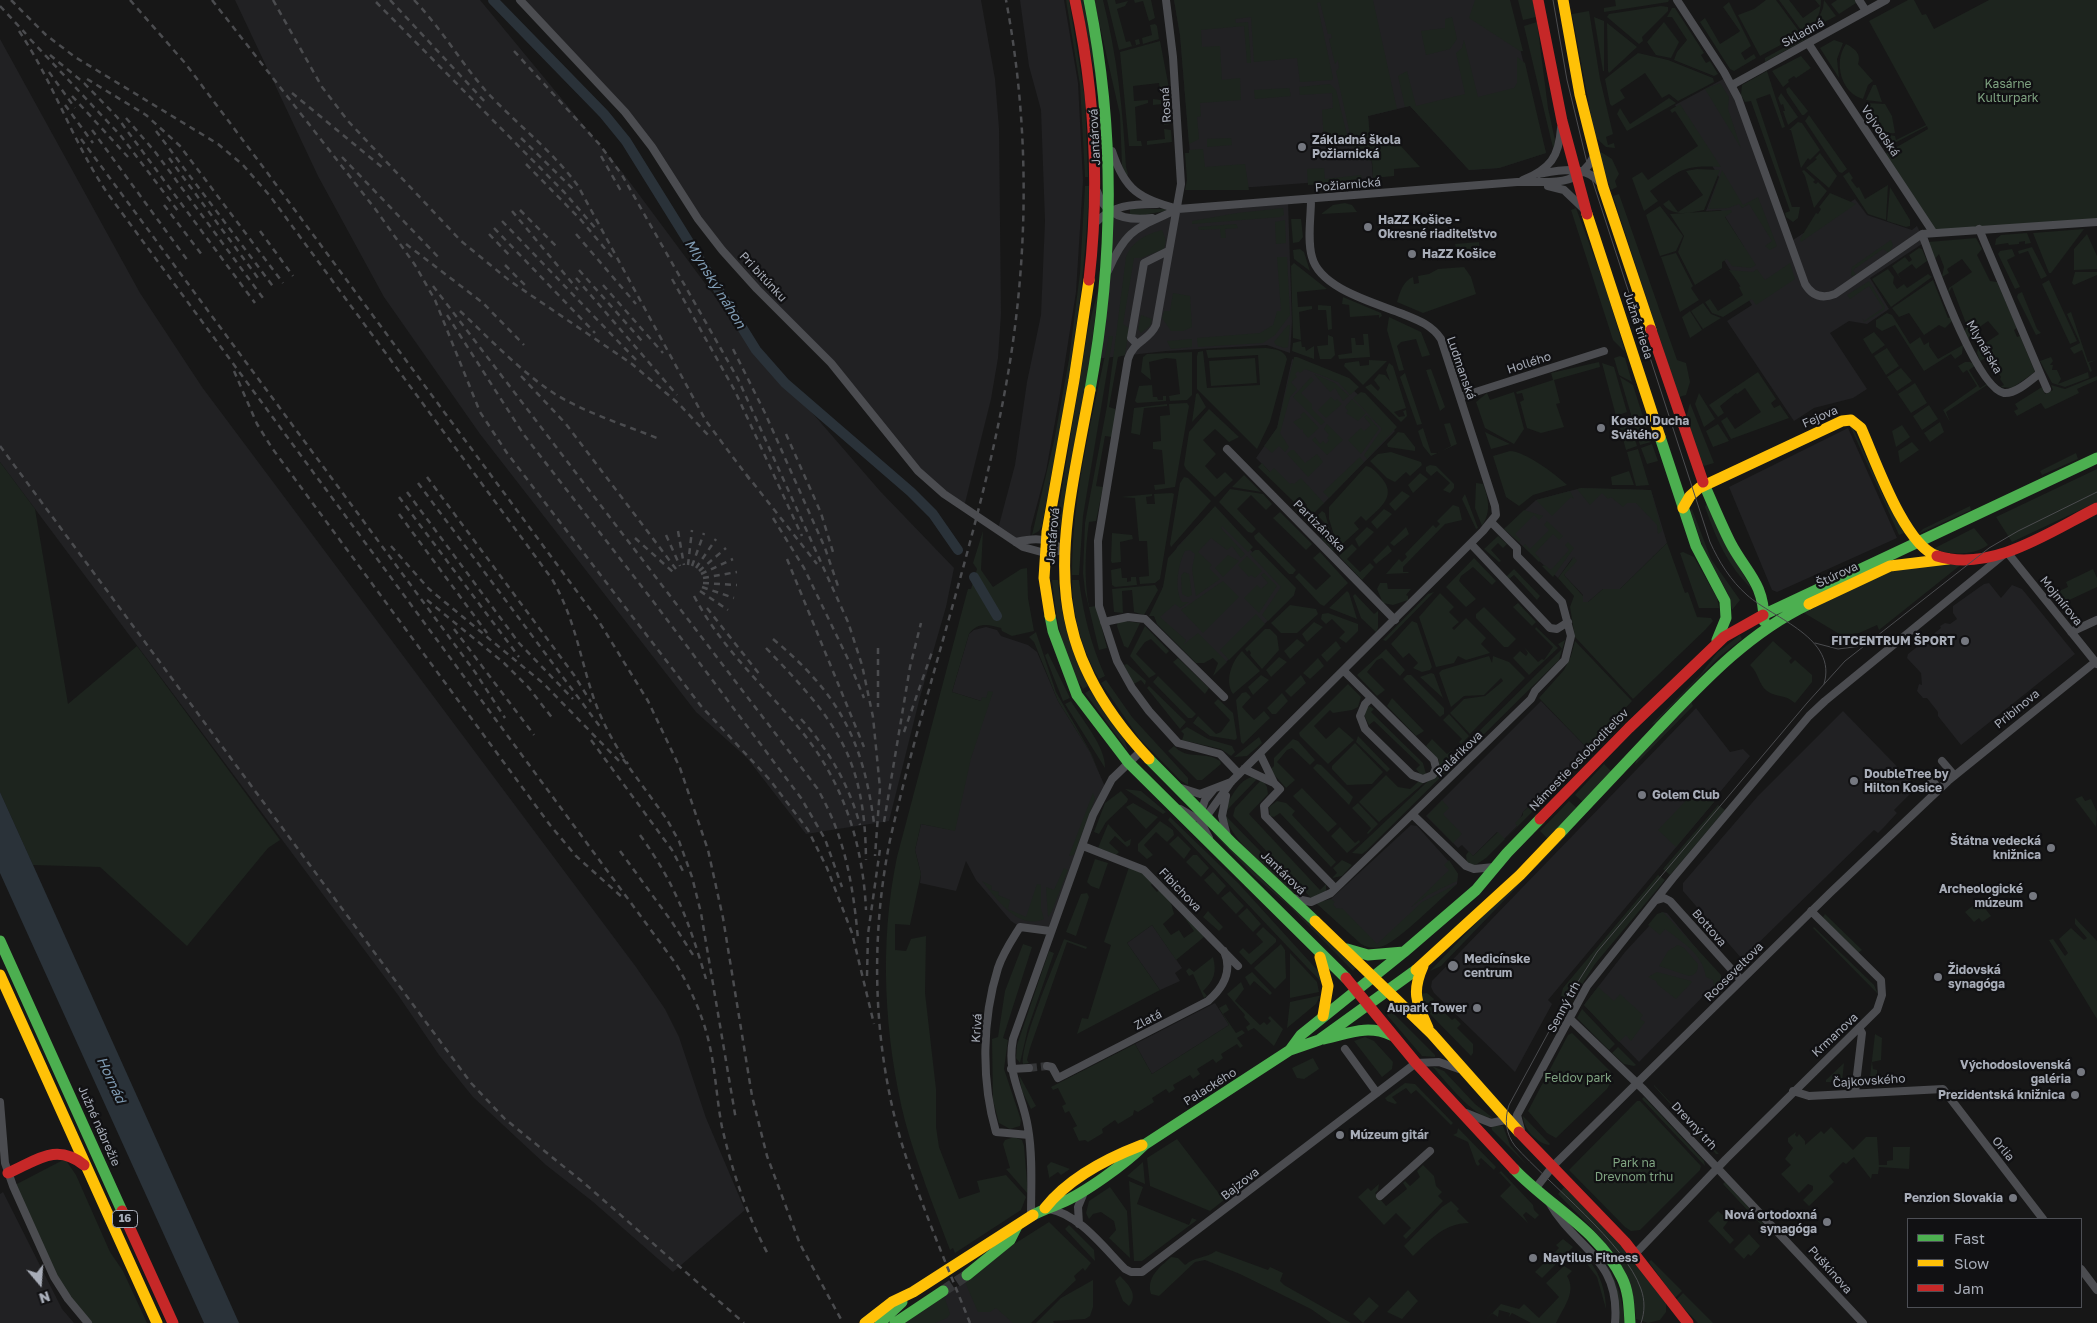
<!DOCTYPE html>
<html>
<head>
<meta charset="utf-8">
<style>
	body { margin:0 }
	#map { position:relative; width:2097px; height:1323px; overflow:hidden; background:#171717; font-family:"Golos Text",sans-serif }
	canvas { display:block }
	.legend { position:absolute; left:1907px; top:1218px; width:175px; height:90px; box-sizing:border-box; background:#111113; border:1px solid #4d4f55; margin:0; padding:6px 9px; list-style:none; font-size:15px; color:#a8adb8 }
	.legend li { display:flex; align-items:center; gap:10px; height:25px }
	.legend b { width:25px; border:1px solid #4d4f55 }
	.north { position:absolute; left:15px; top:1258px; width:50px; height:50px; -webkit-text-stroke:4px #111113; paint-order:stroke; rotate:162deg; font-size:14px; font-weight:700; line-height:20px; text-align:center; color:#a8adb8 }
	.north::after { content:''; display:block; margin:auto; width:18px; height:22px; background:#a8adb8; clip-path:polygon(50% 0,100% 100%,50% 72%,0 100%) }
</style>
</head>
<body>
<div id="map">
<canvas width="2097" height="1323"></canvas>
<ul class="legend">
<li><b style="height:6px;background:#4caf50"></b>Fast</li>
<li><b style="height:6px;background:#ffc107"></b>Slow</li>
<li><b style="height:6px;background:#c62828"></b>Jam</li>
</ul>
<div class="north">N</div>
</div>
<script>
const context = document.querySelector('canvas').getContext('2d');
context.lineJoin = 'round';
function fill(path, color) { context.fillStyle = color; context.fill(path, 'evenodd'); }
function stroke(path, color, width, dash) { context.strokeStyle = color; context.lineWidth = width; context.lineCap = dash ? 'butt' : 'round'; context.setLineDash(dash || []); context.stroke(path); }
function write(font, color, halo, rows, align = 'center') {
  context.font = font + ' "Golos Text",sans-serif'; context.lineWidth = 4.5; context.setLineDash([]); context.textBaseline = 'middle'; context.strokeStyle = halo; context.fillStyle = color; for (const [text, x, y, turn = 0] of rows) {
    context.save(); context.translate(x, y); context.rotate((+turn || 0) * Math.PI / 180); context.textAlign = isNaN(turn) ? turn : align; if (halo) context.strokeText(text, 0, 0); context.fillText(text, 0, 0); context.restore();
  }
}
fill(new Path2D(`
	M235 0H480L623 173 736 325 880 491 954 568 946 607 920 697 889 821 806 834 747 758 696 712 480 434 384 297 318 176Z
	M521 0H981L995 79 999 128 1001 314 998 358 991 399 964 507 931 484 831 363 722 250 652 147Z
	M1020 0H1064L1078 83 1083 181 1076 292 1059 400 1046 471 1031 527 1030 539 1016 542 998 529 1015 465 1027 382 1041 315 1045 221 1041 110 1029 66Z
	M1174 0H1508L1546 153 1499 168 1469 170 1410 106 1368 116 1373 178 1253 187 1200 188 1198 155H1190L1180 35Z
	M0 39 140 293 202 387 636 967 665 1009 679 1037 706 1118 745 1210 673 1272 592 1201 546 1165 473 1097 439 1055 398 995 0 462Z
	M1727 77 1790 242 1855 199 1867 215 1912 230 1917 226 1925 242 1870 278 1889 309 1867 324 1849 321 1830 333 1867 389 1853 398 1814 408 1794 421 1727 321 1752 305 1724 260 1744 247 1721 210 1706 211 1719 177 1675 105Z
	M1288 201 1292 322 1290 353 1267 345 1166 351 1095 359 1110 211 1116 215 1162 217 1178 209Z
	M1292 359 1341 378 1395 431 1323 504 1292 494 1256 458 1277 428Z
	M1848 428 1897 538 1777 592 1772 590 1729 487Z
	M1581 488 1651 490 1667 543 1620 589H1603L1588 602H1583V595L1564 575 1573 557 1558 578 1504 529 1536 500Z
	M1212 510 1294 595 1223 665 1218 658 1195 657 1153 615 1177 547Z
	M1989 583 2001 598 2012 585 2022 589 2075 654 1961 745 1938 716V712L1927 698H1923L1917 691 1919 684 1922 685 1921 673 1907 658 1908 654 1941 628 1940 626 1945 623 1950 624 1957 619 1953 613V606L1984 584Z
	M986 627 997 630 1001 636 1028 645 1037 652 1058 701 1090 752 1106 789 1050 931 1020 927 1011 921 976 880 966 861 956 891 920 883 921 874 915 850 921 824 953 830 981 701 952 692 969 634 974 630Z
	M1541 701 1588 749 1523 812 1517 826 1504 839 1497 832 1473 856 1462 845 1458 848 1426 816Z
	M1696 708 1730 752 1743 749 1750 756 1720 792 1714 802 1548 1000 1552 1004 1515 1072 1434 993 1431 987 1432 981Z
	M1843 711 1917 787 1894 810 1897 813 1885 826 1878 833 1874 830 1742 959 1683 891V883L1758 796Z
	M1411 825 1417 826 1452 865 1458 874 1457 884 1387 944 1379 947 1365 946 1316 903 1331 899Z
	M1662 912 1667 913 1721 978 1639 1062 1584 1005 1625 952Z
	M1152 925 1182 968 1175 973 1180 981 1160 990 1127 943Z
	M1215 1003 1229 1025 1152 1074 1135 1044Z
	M3 1192 62 1309 74 1323H0V1194Z
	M969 1279 1017 1323H904L914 1315Z`), '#212123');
fill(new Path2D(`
	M1066 0H1069L1085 99 1088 177H1085L1080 85Z
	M1080 0H1083L1102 92 1104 169 1101 106Z
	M1094 0H1103C1117 55 1123 110 1126 167L1128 174 1126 177 1122 165 1120 115Z
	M1107 0H1115L1116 4 1128 1 1125 6 1117 9 1126 42 1130 41 1132 46 1136 45 1135 40 1139 39 1140 44 1119 50Z
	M1134 0H1151L1155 18 1149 21 1143 1 1135 3Z
	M1174 0H1373L1397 109 1368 116 1371 147 1385 135 1395 147 1399 144 1420 167 1394 169V176L1373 178 1372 161 1362 159 1354 152 1336 71 1339 68 1338 60 1335 64 1329 39 1332 38 1331 34H1328L1320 2 1317 3 1333 78 1332 80 1300 82 1297 58 1254 62 1251 17 1235 19 1236 23 1248 22 1251 63H1247L1244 26 1201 30 1202 47 1220 46 1222 80 1240 78 1241 100 1200 103 1201 116 1197 117 1199 139 1189 144 1180 35Z
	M1475 0H1510L1523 51H1520L1469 18Z
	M1518 0H1533L1536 17 1523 20Z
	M1615 0H1669L1668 2 1604 12V8L1616 6Z
	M1766 0H1776L1801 34 1760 56 1738 15 1754 9Z
	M1779 0H1789L1803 18 1820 6 1815 0H1821C1821 14 1815 27 1803 33Z
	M1824 0 1836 16 1815 27 1823 8Z
	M1837 0H1855L1856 3 1839 14 1831 4Z
	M1908 0H1914L1922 15 1926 14 1934 29 1989 0H2097V222L1933 232 1883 155 1928 129 1927 126 1887 147 1873 129 1883 134 1895 136 1896 140 1926 125 1869 21Z
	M1729 2 1751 46 1741 53 1745 60 1754 54 1756 58 1734 71 1730 69 1700 22 1705 18 1720 44 1739 32 1740 31 1723 7Z
	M1661 6 1668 7V11L1642 37 1643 41 1639 44 1607 17 1609 14Z
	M1672 8H1675L1704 53 1701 55 1706 63 1710 61 1718 74 1714 76 1674 60 1677 52 1687 40 1672 17H1667Z
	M1589 11 1600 79 1613 134 1606 137 1608 145 1614 143 1615 148 1606 147 1595 137 1572 14Z
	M1452 17 1457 39 1450 49 1426 55 1421 31 1445 28V19Z
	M1594 17 1604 21V71H1603Z
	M1537 22 1548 108 1555 140 1554 152 1524 26Z
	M1664 22 1679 42 1671 58 1656 55 1647 42Z
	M1607 23 1637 47 1609 73 1608 71Z
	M1155 24 1157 26 1159 39 1143 44 1142 38 1152 35 1150 25Z
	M1807 35 1808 38 1765 62V58Z
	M1464 40 1478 97 1514 88 1517 83V57L1525 63 1546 153 1499 168 1469 170 1410 106 1405 107 1398 76 1407 71 1416 106 1465 94 1456 53 1462 48Z
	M1834 40 1843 43 1837 59 1839 78 1820 48Z
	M1160 41 1169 88 1160 90 1159 83 1133 86 1134 101 1148 100V103L1135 107 1137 141H1141L1142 146H1129L1120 52Z
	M1846 44C1854 48 1862 54 1858 64L1873 81 1868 85 1863 99C1841 93 1833 62 1846 44Z
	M1638 53 1668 60 1713 78 1714 82 1678 101 1669 94 1662 98 1645 73 1620 90 1625 98 1612 106 1610 104 1605 79Z
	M1801 56 1811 68 1796 78 1794 76 1788 80 1789 82 1783 87 1772 71Z
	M1767 71 1785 127 1782 128 1770 94 1756 99 1792 207H1800L1798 218 1793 222 1786 217 1785 213 1790 211 1751 101 1745 102 1741 95 1742 85Z
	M1720 83 1729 97 1728 109 1741 148 1705 89Z
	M1330 84 1336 90 1348 139 1324 142 1322 110 1333 108 1332 93 1300 95 1299 87Z
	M1873 85H1876L1882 102 1866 100Z
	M1789 87 1808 111 1804 115H1802L1787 93 1786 89Z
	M1289 88 1291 96 1255 99 1254 90Z
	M1781 93 1798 117 1788 125 1783 111H1785L1783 104 1781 105 1778 98Z
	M1669 98 1676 103 1627 131 1617 114 1620 108 1630 124Z
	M1153 99 1169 101 1170 124 1164 125 1162 104 1153 105Z
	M1866 103 1885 104 1892 116 1895 133C1879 135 1863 119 1866 103Z
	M1680 104 1721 167C1682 165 1681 170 1650 191L1658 201 1644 211 1632 178 1642 172 1648 180 1698 146 1675 111 1672 113 1670 110Z
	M1809 115 1847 169 1842 173 1839 172 1805 121Z
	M1798 122 1802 123 1820 150 1810 160 1808 158 1801 168 1791 130H1789Z
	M1164 129 1171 130 1172 142 1147 145V141L1165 139Z
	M1231 138 1232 145 1207 147V139Z
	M1203 149 1205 167 1245 164 1249 190H1185L1187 180 1185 153H1189V150Z
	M1601 152 1612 159 1619 174 1615 181 1617 187 1611 190 1598 153Z
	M1820 153 1837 176 1829 188 1806 168 1817 159 1815 158Z
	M1324 168 1325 179 1361 175 1362 182 1308 185 1307 169Z
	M1697 169 1720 170 1704 210C1690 213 1672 217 1663 204L1669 200 1678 212 1703 195 1686 171Z
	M1722 170 1743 205 1758 197 1777 246 1770 250 1765 246 1772 241 1749 204 1742 208 1739 204 1728 208 1708 209Z
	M1804 170 1815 180 1813 182 1816 184 1818 182 1827 191 1814 208 1805 176 1802 171Z
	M1849 172 1853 178 1851 180 1857 188 1859 187 1865 199 1888 185 1886 220 1868 214 1843 176Z
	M1085 186H1089C1085 301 1063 413 1042 526L1039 531 1032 535 1054 441 1069 359 1080 273Z
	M1890 187 1910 220V226L1906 227 1887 221Z
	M1830 193 1856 204 1801 242 1800 239 1816 213 1818 214 1821 209 1819 207Z
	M1619 194 1677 360 1686 363 1690 382 1686 395 1679 397 1613 196Z
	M1345 203 1352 205 1357 212 1321 214 1333 205Z
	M1660 206 1683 236 1676 251 1660 256 1646 215Z
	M1283 208 1284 215 1280 217 1192 224V221L1237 213Z
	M1576 208 1605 286 1625 352 1613 340 1571 210Z
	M1130 209H1165L1166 211 1130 217Z
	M1731 210 1732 212 1725 217 1756 265 1751 268 1732 266 1727 259 1722 262V268L1695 285 1678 252 1684 236 1670 214Z
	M1291 219H1301L1303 237 1299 242 1293 243Z
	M1285 220 1286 243 1276 244 1275 222Z
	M1236 224 1238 228 1225 229 1226 238H1221L1220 229 1199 230 1198 227Z
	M2084 229 2051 273H2049L2033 233Z
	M1162 230 1166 240 1164 249 1141 258H1134L1123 324 1129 328 1125 355 1118 357 1109 407 1115 409 1116 412 1112 437 1105 436 1096 486 1103 487 1096 521 1089 522C1085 550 1084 580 1089 607L1096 606 1107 648 1099 650 1085 591 1083 573 1085 523 1107 406 1126 257C1132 241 1147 234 1162 230Z
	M2027 233 2031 243 2025 244V241L2019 242V244L2009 245 2008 243 1995 245 1996 239 2001 235Z
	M2087 234 2097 256V269L2074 270V249Z
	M1976 238 1982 249 1977 255 1990 281 1997 282 2017 328 2014 330 2017 337 2020 336 2035 372 2012 388 2000 387 2004 385 2000 379 2001 377 1988 357 1980 361 1977 353 1978 348 1999 334 1988 321 1974 331 1977 336 1971 340 1966 338 1964 333 1967 326 1952 287 1948 293 1949 288 1972 272 1962 259 1947 269 1949 273 1942 277 1944 267 1939 254 1935 259 1928 242Z
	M1891 240 1893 245 1889 253 1883 249 1853 270 1856 275 1851 276 1852 267Z
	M1479 242 1480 255 1464 257 1457 252 1455 244Z
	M2032 247 2047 276 2041 279 2028 251 2019 254 2018 251Z
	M1919 248 1922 249 1927 261 1916 269 1912 264 1898 274 1902 281 1892 266 1905 257 1909 262 1912 260 1909 255Z
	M1300 249 1304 252 1310 271 1294 259 1293 250Z
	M2012 249 2015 256 2007 260 2020 287 2015 289 1998 254 2000 251Z
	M1676 253 1693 286 1691 288 1699 300 1680 312 1661 257Z
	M1277 257H1287L1290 315 1275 335 1263 343 1198 347 1197 338 1260 333 1273 325 1277 311H1281Z
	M1294 263 1327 289 1297 292 1298 307 1312 306V309L1299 312 1301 340 1293 338 1291 266Z
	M1790 263 1795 279 1756 305 1752 299 1723 317 1712 313 1705 302 1710 299 1718 311 1743 295 1739 287 1741 286 1729 270 1753 272 1757 269 1765 280Z
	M1464 267 1471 277 1476 294 1423 313 1397 302C1400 292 1403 281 1413 277L1414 284 1419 283 1418 276 1429 274 1438 269Z
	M1888 269 1894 277 1893 283 1897 289 1904 284 1907 288 1928 274 1932 277 1891 307 1872 279Z
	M2075 272H2097V275L2074 285 2072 283Z
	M1933 280 1948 318 1951 317 1952 321 1945 328 1939 325 1924 335 1909 313 1899 317 1892 308Z
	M2049 280 2077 341 2070 344 2042 284Z
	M1869 281 1885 307 1884 310 1864 322 1862 318 1864 321 1883 308 1869 286 1850 299 1847 295Z
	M1099 286 1088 375 1060 529 1054 537 1088 329Z
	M2022 292 2037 329 2041 333 2036 335 2017 297 2018 294Z
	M1173 293 1190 296 1192 327 1183 331H1171L1162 318 1164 311H1170Z
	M1343 297 1381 313 1382 316 1379 318V315L1350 317 1349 305 1342 304Z
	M1703 303 1711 314 1721 318 1703 329 1691 311Z
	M1318 305 1331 306 1332 329 1328 330 1326 310H1318Z
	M1690 311 1702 330 1690 338 1682 317Z
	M2071 312 2088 362 2096 360 2089 363 2092 371 2090 372 2082 350 2074 354 2070 348 2080 343 2067 314Z
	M1887 313 1892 315 1910 344 1920 337 1924 345 1929 342V346L1938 359 1963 345 1962 354 1955 359 1951 354 1924 371 1895 325 1882 331 1876 327V320Z
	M1141 315 1152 319 1150 326 1141 333 1138 329Z
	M1389 317 1421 332 1430 355 1422 357 1416 339 1401 342 1397 346 1404 370 1399 371 1387 330Z
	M1288 325H1290L1288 347 1284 348 1276 345 1274 342Z
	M1874 332 1885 345 1872 354 1863 339Z
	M1363 334H1368L1370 357 1339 359 1338 355 1352 353 1351 338H1355L1356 345H1364Z
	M1328 335 1333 337 1335 355 1331 359H1320L1317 346 1328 345Z
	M1109 336H1113L1083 516 1079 575H1072C1072 493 1093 415 1109 336Z
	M1192 339V347L1171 349 1167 341Z
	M1301 341 1302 347H1305L1306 351 1314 346V359L1292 351 1293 343Z
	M1266 348C1274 349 1285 350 1287 359L1270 422 1257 449 1197 389V356L1198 352 1203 351 1207 388 1260 385 1258 355 1208 358 1206 350Z
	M1887 348 1899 366 1886 375 1874 356Z
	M1192 352V395L1187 400 1170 401 1169 396 1180 394 1176 359 1166 358 1149 362 1151 380 1141 372 1143 357 1147 354Z
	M1620 356 1625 358 1632 382 1619 375 1614 358Z
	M1294 357H1297L1349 378 1359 387 1350 395 1338 382 1305 369 1300 373 1298 371 1295 374 1297 377 1291 382 1297 389 1290 397 1280 433 1289 447 1285 452 1279 446 1272 453 1264 446 1277 428Z
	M2051 357 2053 361 2050 365H2053L2052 370H2057L2061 379 2058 384 2088 372 2089 378 2065 387 2052 383 2040 361Z
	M1255 358 1257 383 1211 386 1209 361Z
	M1369 360 1387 361 1363 385 1344 366 1345 363 1359 361 1360 366 1369 365Z
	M1599 362 1600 367 1554 380 1560 403 1556 404 1564 427 1541 433 1527 428 1520 402 1524 400 1522 393 1517 394 1516 392 1553 380 1551 373Z
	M1965 362H1970L1976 365 1969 370 1980 388 1988 383 1992 390 1987 385 1946 412 1950 422 1943 410 1977 386 1967 370 1963 373 1958 366Z
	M1389 363 1393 366 1406 408 1394 412 1399 417 1405 416 1403 411 1406 410 1407 416 1401 422 1365 387 1371 384 1378 391 1380 388 1374 380 1379 374 1385 375 1390 381 1386 370Z
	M1602 363 1614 367 1627 412 1616 416Z
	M1901 368 1912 381 1897 391 1887 377Z
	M1431 369 1445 407 1440 411 1426 370Z
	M1758 372 1776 399 1771 403 1774 408 1780 405 1789 418 1731 439 1721 421 1727 417 1735 429 1761 412 1745 388 1737 394 1736 393 1720 406 1724 413 1718 417 1709 405Z
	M1405 373 1422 424 1417 425 1400 377Z
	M1314 374 1335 383 1349 396 1343 401 1335 388 1330 392Z
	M2097 376V380L2077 389 2079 393 2048 408 2045 409 2041 403 2017 416 2014 411 2018 409 2015 404 2042 387 2045 394 2053 390 2051 385 2065 389Z
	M1311 377 1314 380 1301 393 1312 404V409L1325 422 1321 425 1293 397Z
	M1620 377 1633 385 1651 442 1640 445Z
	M1915 383 1927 403 1911 413 1898 394Z
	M1152 385 1153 397H1157L1158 400H1163V396H1166V401L1137 403 1135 401 1139 386Z
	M1361 392 1365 393 1397 427 1367 459 1364 455 1382 429 1353 398Z
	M1514 392 1524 429 1514 444 1485 428 1476 402 1487 393 1490 400Z
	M1198 393 1206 407 1192 422 1196 394Z
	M1699 393 1715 419 1704 427 1695 404Z
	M1331 397 1335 401 1337 399 1342 404 1326 418 1318 410Z
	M1352 399 1366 413 1358 421 1346 413 1348 411 1345 407Z
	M1187 403 1189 406 1175 487 1155 490 1154 485 1165 484 1162 450 1153 449V442L1161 441 1160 416 1170 415 1169 404Z
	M1690 403 1714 463 1704 466 1700 461 1686 418Z
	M1167 404V406L1144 408 1140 435 1131 433 1134 408Z
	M1929 405 1938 419 1922 430 1913 416Z
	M1209 409 1239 437 1229 442 1215 429 1203 440 1216 454 1205 466 1217 479 1225 472 1233 480 1215 497 1186 469 1184 465 1189 432Z
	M1304 412 1319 428 1308 438 1303 432V429L1301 430 1293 422 1302 417 1300 415Z
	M1367 415 1379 429 1361 454 1348 440 1361 428 1364 431 1371 425 1364 417Z
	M1940 422 1944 432 1930 442 1924 433Z
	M1450 423 1457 444 1431 456 1423 446 1418 431 1423 428 1431 453H1438L1451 446 1444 424Z
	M1327 424 1343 440 1327 455 1312 440 1315 437 1320 444 1323 441 1326 444 1329 440 1327 438 1329 435 1324 429Z
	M1718 424 1729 441 1713 447 1706 431Z
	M1631 425 1637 446 1626 450 1620 428Z
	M1902 425 1910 437 1896 447 1892 431Z
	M1850 426 1854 430 1888 506H1892L1904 533 1899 535Z
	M1398 432 1404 433 1415 447V451L1388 447 1387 444Z
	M1485 432 1510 444 1491 449Z
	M1912 442 1919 450 1900 463 1898 451Z
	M1652 444 1658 461 1647 464 1641 448Z
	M1638 449 1649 485 1636 486 1627 452Z
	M1291 450H1294L1305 463 1317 454 1323 462 1308 477 1287 454Z
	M1510 451C1524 451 1557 475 1567 485L1533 495 1519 506 1506 497 1493 456Z
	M1391 452 1421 462 1422 465 1410 476 1406 472 1395 482 1387 478 1370 461 1378 454Z
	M2076 453 2078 459 2042 475 2040 471Z
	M1360 457 1364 462 1329 498 1323 492Z
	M0 462 35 509 68 704 137 646 280 840 268 848 187 946 100 867 33 865 0 792Z
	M1262 463 1270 472 1274 468 1290 484 1292 483 1294 484 1301 478 1324 503 1309 518 1302 511 1307 505 1300 497 1294 502 1258 467Z
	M1430 465 1436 466 1454 484V488L1450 493 1443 490 1450 483 1437 471 1431 476 1426 471V467Z
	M1366 466C1372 467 1375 471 1379 475 1399 495 1381 507 1366 521L1361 516 1354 523 1359 529 1338 548 1329 519V507Z
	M2097 469V502L2012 542 1996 517Z
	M1629 471 1634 485H1612L1611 477Z
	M1420 473 1428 479 1413 493 1408 485Z
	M1244 475 1261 492 1232 487Z
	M1184 477 1188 478 1211 501 1171 547 1170 544 1180 483Z
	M1476 483 1483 484C1489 500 1491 512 1482 526L1475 508Z
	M1581 488 1651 490 1662 531 1658 534 1657 525 1636 503H1627L1623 507 1611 497 1608 499 1602 493 1590 505 1577 489Z
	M1230 489 1263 494 1272 504 1266 510 1251 495 1237 509 1256 529 1252 533 1248 532 1219 502Z
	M1402 491 1410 496 1395 511 1389 504Z
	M1570 491 1574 499 1571 497 1552 516 1536 500Z
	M1172 493 1174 494 1160 579 1155 583 1140 584 1139 577 1149 576 1147 541H1139L1135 498 1121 497 1152 494V496L1146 497 1147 504H1155L1154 494Z
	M1465 494 1478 528 1476 529 1462 499Z
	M1707 503 1725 544 1752 589C1727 565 1716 538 1705 507Z
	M1453 505 1459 507 1462 520 1445 524 1403 567V572H1409L1408 573 1386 574 1399 559 1402 562 1407 557 1405 554 1433 525 1436 528 1440 524 1437 521Z
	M1215 506 1253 547 1248 552 1222 526 1221 528 1245 554 1241 558 1232 546 1227 550 1211 538 1198 552 1212 565 1209 568 1220 579 1196 596 1192 569 1195 554 1190 550 1185 551C1178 564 1174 589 1182 602H1189L1180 608 1175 604 1160 617 1186 640 1183 645 1198 633 1227 662 1213 676 1218 663 1213 658 1204 663H1196L1157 624 1154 616H1149L1163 587 1168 558Z
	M1970 506 1971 510 1918 534 1923 529Z
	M1384 509 1392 514 1377 529 1371 522Z
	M1692 509 1711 559 1740 600 1732 610 1728 594 1703 548 1690 510Z
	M1524 510 1543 516 1539 520 1534 515 1515 534 1521 540 1519 542 1504 529Z
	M1322 511 1325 513 1335 548 1333 551 1321 538 1325 534 1323 532 1328 526 1320 518 1318 519 1316 517Z
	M1280 512 1312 544 1306 550 1273 518Z
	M1547 521 1563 536 1559 540 1553 534 1535 553 1541 560 1539 562 1523 546 1525 544 1530 549 1549 530 1544 525Z
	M1367 527 1374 532 1359 547 1355 539Z
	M1406 527 1409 534 1394 546 1390 543Z
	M1974 528 1988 545C1974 556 1949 555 1933 549Z
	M983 531 981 570 993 587 1021 569 1027 568 1028 598 1034 631 1012 636 1002 631 1001 628C989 624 977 622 969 634L952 692 981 701 982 697 986 698 988 691 993 692 971 758 955 831 921 824 915 850 921 874 910 925 895 924V950L906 951 911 939 926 936 925 993 936 1089V1127L939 1147 959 1199 980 1192 977 1181 1006 1175 1026 1197 1021 1210 955 1253 953 1248 950 1250C934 1207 917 1165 905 1121 884 1036 879 943 897 857L966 596 968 589H971L977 569 973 563Z
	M1259 532 1296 570 1293 574H1289L1255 539 1254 536Z
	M1112 533 1132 535 1133 539 1120 542 1121 562 1112 563 1111 561Z
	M1498 536 1507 544 1503 548 1498 543 1491 550 1501 561 1499 562 1484 549Z
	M1568 542 1574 548 1553 577 1542 566 1545 565 1551 570 1569 550 1565 545Z
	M1667 543 1685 593 1688 592 1697 617 1711 618 1713 621 1706 629 1633 699 1575 637 1570 607 1574 596 1558 578 1574 557 1577 561 1564 575 1583 596V602H1588L1603 589H1620Z
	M1352 544 1357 549 1347 559 1360 572 1370 563 1374 567 1362 580 1339 556Z
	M1388 545 1392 551 1376 564 1373 560Z
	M1255 550H1259L1296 588 1294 595 1268 621 1262 615 1281 587 1250 554Z
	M1320 552 1348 583 1324 606 1320 604 1295 577 1299 573 1316 590 1331 576 1313 558Z
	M1683 552 1694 557 1717 598 1719 608H1699L1680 553Z
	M1228 555 1239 561 1223 577 1215 568Z
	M1247 556 1262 571 1255 578 1251 575 1249 577 1238 565Z
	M1474 558 1496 581 1492 585 1473 567 1461 576 1459 581 1476 599 1466 607 1446 587Z
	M1963 563 1879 630 1877 625 1859 633 1841 635 1801 611 1882 573 1923 565Z
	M1121 568 1122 578H1127V582L1131 581V577H1136L1137 585 1115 587 1112 585 1111 570Z
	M1514 569 1540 596 1537 600 1514 575 1509 579 1506 577Z
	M2093 569 2097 578V587L2065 602 2057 592 2068 587 2066 582Z
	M1184 572 1189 574 1192 595 1188 597 1182 594 1181 576Z
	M1264 573 1277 586 1259 613 1244 598 1257 585 1261 589 1268 583 1261 575Z
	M1052 580H1058C1061 617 1071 653 1088 686L1083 689C1062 658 1056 617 1052 580Z
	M1072 580H1079C1083 613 1091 645 1105 676L1099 679C1082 650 1072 614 1072 580Z
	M1223 581 1239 597 1203 633 1181 610Z
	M1380 583H1387L1388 589H1411L1406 595 1408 596V600L1393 605 1383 603 1377 589Z
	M1155 585 1158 590 1144 615 1134 612 1132 590 1122 591 1123 613 1114 612 1112 589Z
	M1347 591 1349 593 1357 619 1329 608Z
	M1434 592 1386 641 1383 640 1428 594Z
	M1440 593 1454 607 1449 612 1459 622 1452 628 1454 630 1466 618 1486 638 1481 644 1490 653 1466 660 1458 656 1454 663 1436 667 1419 617Z
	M1355 594 1374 614 1378 611V628L1376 632 1361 618 1353 596Z
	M1518 603 1536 622 1532 626 1513 607Z
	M1290 605 1316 609 1318 614 1297 633H1281L1271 623Z
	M1484 607 1516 639 1508 647H1504L1476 618V614Z
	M1328 613 1358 624V631L1346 643 1339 638 1345 632 1332 619 1326 624 1321 619 1322 614Z
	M1256 614 1265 624 1229 660 1220 650Z
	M1118 620 1140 623 1128 648 1124 646 1117 626Z
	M1412 621 1417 623 1432 667 1430 670 1422 672 1413 668 1418 663 1409 653 1403 658 1391 644Z
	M1314 622 1323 627 1307 642 1302 634Z
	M1145 626 1169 651 1166 654 1151 639 1145 642 1136 654 1156 674 1149 678 1130 656Z
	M1536 627 1558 648 1529 675 1513 658 1520 651 1526 656 1528 653 1524 647 1538 662 1542 659 1544 660 1553 647 1535 629Z
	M1265 629H1270L1277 636 1279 650 1262 669 1250 655 1251 653 1249 650 1247 652 1245 649Z
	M1036 632 1056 692 1091 753 1100 774 1090 752 1058 701 1034 642 1029 637Z
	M1740 635 1742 639 1719 657 1655 723 1651 725 1700 675 1717 653Z
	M1297 639 1305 645 1290 659 1284 651Z
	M1565 640 1559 660 1366 851 1362 854 1352 853 1443 767 1446 769 1448 766 1446 764 1562 649 1558 644Z
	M1336 641 1341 648 1327 662 1321 655Z
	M1575 641 1632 701 1617 717 1601 741 1572 770 1574 762 1588 749 1539 698 1564 670 1571 656Z
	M1773 641 1792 658 1789 661 1791 664 1795 660 1812 675V682L1795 703C1785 694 1777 698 1767 691 1758 684 1759 673 1750 665Z
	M1386 649 1405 670 1400 676 1382 658 1377 660 1367 672 1385 690 1377 696 1357 675Z
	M1242 651 1260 671 1233 694C1224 681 1232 661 1242 651Z
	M1048 653 1070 698 1063 701 1046 658 1045 655Z
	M1489 656 1492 663 1493 656 1509 662 1525 678 1470 734 1450 713 1464 699 1485 696 1503 681 1501 678 1484 695 1464 696 1451 707 1439 673 1442 670Z
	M1279 657 1287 662 1271 677 1266 670Z
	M1178 658 1209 688 1205 694 1173 662Z
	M1318 658 1324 666 1310 679 1303 673Z
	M1127 664 1146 681 1145 685 1141 680 1134 684 1132 682 1124 665Z
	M1431 673 1434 674 1443 698 1420 677Z
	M1261 675 1269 680 1253 695 1248 687Z
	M1301 675 1306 683 1291 697 1285 691Z
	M1407 675H1411L1444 708V714L1440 717 1403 679Z
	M1158 676 1196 714 1192 718H1188L1153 682Z
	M1106 680 1132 717 1188 778V785L1180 780 1139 738 1101 683Z
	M1348 684 1361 697 1358 707 1352 710 1333 713 1330 710 1314 726 1326 739 1339 727 1354 740 1328 764 1300 736 1299 733Z
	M1149 686 1186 722 1180 729 1147 688Z
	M1090 690 1124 739 1128 751 1085 693Z
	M1246 692 1251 697 1242 707 1254 720 1264 711 1270 718 1243 744 1241 742 1236 700 1242 693Z
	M1282 693 1288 701 1276 714H1272L1267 708Z
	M1392 698 1424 731 1416 736 1387 706Z
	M1218 699 1233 713 1237 738 1235 740 1210 736 1193 723 1198 716 1216 734 1221 732 1230 720 1214 703Z
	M1071 701C1082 720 1106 747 1105 768L1065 704Z
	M1691 701 1693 706 1635 765 1637 757Z
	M1369 706 1374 709 1371 712 1423 763 1426 774 1421 775 1416 769 1420 765 1374 721 1369 725 1365 717V710Z
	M1449 714 1469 736 1461 744 1459 742 1462 739 1443 720Z
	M1187 727 1208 739 1232 746 1235 752 1231 756 1221 749 1182 740 1184 734 1181 731Z
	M1358 736 1390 769 1387 772 1356 742Z
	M1259 737 1262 743 1247 756 1234 757Z
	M1293 739 1298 741 1315 760 1310 765 1292 748 1287 750 1277 762 1295 780 1286 788 1270 770 1274 766V758Z
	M1432 739 1447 754 1451 751 1454 754 1439 768V760L1426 746Z
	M1355 743 1383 772 1372 784 1347 785 1332 769V766Z
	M1174 746C1188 761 1204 750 1220 761L1221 764 1202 780H1197L1168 751Z
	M1317 764 1321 765 1353 797 1349 805 1313 768Z
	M1604 764 1613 773 1584 803 1575 795Z
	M1386 775 1398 787 1410 789 1418 782H1425L1379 822 1359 802Z
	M1252 777 1258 778 1227 810 1225 809C1231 797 1239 780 1252 777Z
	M1262 779 1267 787 1268 794 1249 814 1320 890 1326 884V892L1311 898 1233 816 1235 808Z
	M1699 787 1714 802 1676 847 1658 830Z
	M1302 788 1337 824 1328 832 1293 796Z
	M1125 789 1141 791 1166 812 1163 814Z
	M1121 791 1128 799 1127 802 1106 822 1099 834 1094 832 1105 803Z
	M1093 793 1095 799 1074 855 1069 856Z
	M2082 796 2085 801 2091 799 2097 812 2096 827 2075 799Z
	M1537 799 1541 803 1486 858 1474 866 1467 863 1466 855 1469 851 1473 856 1498 832 1505 839 1517 826 1515 823 1523 815V812Z
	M1442 800 1449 808 1443 814 1462 834 1453 843 1427 816Z
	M1277 801 1286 803 1295 811 1292 815 1336 862 1331 867 1280 813 1274 817 1270 816 1269 807Z
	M1569 801 1578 809 1549 840 1540 831Z
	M1133 803 1158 817 1146 829 1126 807Z
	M1358 803 1378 824 1368 834 1367 833 1371 828 1352 808Z
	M1718 805 1725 810 1670 875 1663 869Z
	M1224 814 1296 888 1294 893 1290 892C1269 870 1233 843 1224 814Z
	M1170 817 1239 884 1319 972 1323 978V984L1168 820Z
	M1160 821 1173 830 1174 835 1167 842 1156 832 1144 845 1153 855 1147 859 1138 851V844Z
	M1108 824 1125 842 1131 839 1130 845 1127 847 1115 836 1109 843 1119 852 1116 855 1098 848Z
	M1340 827 1355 843 1359 840 1360 842 1347 853 1331 836Z
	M1566 830 1569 833 1441 966 1430 971Z
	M1212 832 1216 833 1268 885 1356 967 1353 971 1290 907 1253 875Z
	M1178 836 1191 849 1184 859 1169 844Z
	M1193 855H1197L1209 868 1201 877 1186 862Z
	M1095 859 1108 863 1099 889 1091 886 1087 882Z
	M1342 860 1352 865 1342 876 1332 878 1337 873 1333 868Z
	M1449 860 1458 874 1457 881 1428 895 1411 907 1449 870 1444 865Z
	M1129 867 1144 874 1153 882 1151 885 1157 892 1160 889 1170 899 1174 914 1163 924 1171 935 1179 930 1184 938 1194 931 1180 911 1203 933 1204 937 1176 960 1152 925 1127 943 1160 990 1077 1034 1082 1018 1088 1019 1111 945 1104 942Z
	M1064 868 1068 870 1052 911 1048 917 1046 887 1054 890Z
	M1213 872 1226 886 1218 895 1204 880Z
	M1658 875 1665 880 1595 964 1572 1000 1561 996 1563 988Z
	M982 881 992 886 991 890 999 892 998 895 1010 900 1008 909 1026 917 1037 884 1041 885V909L1044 919C1018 931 996 898 982 881Z
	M1457 884C1441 898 1400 940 1383 946 1375 949 1368 948 1361 944L1316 903 1331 899 1335 902 1333 904 1336 908 1343 909 1377 944 1422 902Z
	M1230 891 1244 906 1236 914 1221 898Z
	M1087 893 1089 897 1076 936 1066 932 1081 894Z
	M1979 901 1991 916 1982 922 1979 918 1974 922 1965 912Z
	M1247 908 1261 924 1253 932 1238 916Z
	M1208 911 1223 927 1219 931 1203 917Z
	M1663 912 1721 975V981L1714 987 1713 980 1706 977C1702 953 1683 943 1665 929L1660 935 1648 925 1657 914Z
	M1825 914 1862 950 1858 953 1825 920 1823 917Z
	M2075 918 2097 941V1019L2049 940 2053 939 2065 956 2068 953 2059 939 2071 928 2084 940 2087 938 2075 924Z
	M1263 927 1276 939V942L1251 965 1239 952 1243 948 1249 954 1263 942 1256 934Z
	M1814 927 1874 985 1878 994 1813 928Z
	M1064 939 1087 947 1086 949 1067 942 1030 1048 1027 1060 1029 1063 1023 1064C1020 1043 1055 963 1064 939Z
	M1023 944 1032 947 1003 1038 1008 1040 1004 1069 1021 1120 1020 1126 1010 1129 999 1123 993 1100 992 1039 998 1037 1005 991Z
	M1281 944 1285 950 1286 978 1275 989 1254 968Z
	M1678 945 1684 948 1698 964C1698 971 1696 975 1689 976L1659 966 1668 951Z
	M1049 951 1054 953 1028 1028 1020 1063 1016 1058 1017 1045Z
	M1290 953 1317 982 1319 992 1290 998Z
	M1213 957C1217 972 1214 981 1203 991L1207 996 1204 998 1193 974 1189 976 1186 971 1189 968 1194 972Z
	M1252 972 1272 993 1270 995 1254 981 1250 986 1245 977Z
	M1657 972 1691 981 1692 982 1676 999 1658 985 1656 981 1648 977Z
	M1241 982 1244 989 1235 1001 1260 1025 1264 1022 1267 1025 1271 1021 1268 1018 1270 1016 1283 1029 1274 1046 1254 1028 1248 1031 1246 1027 1250 1024 1244 1017 1245 1015 1227 994Z
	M1598 987 1614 1001 1620 994 1643 1015 1640 1019 1645 1022 1631 1041 1626 1035 1619 1042 1584 1005Z
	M1427 993 1434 999 1432 1002 1433 1004 1436 1000 1441 1005 1439 1007 1452 1020 1455 1018 1461 1024 1457 1028 1473 1044V1053L1471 1056 1427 1011 1419 994Z
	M1318 996H1320L1316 1004 1287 1028 1290 1002Z
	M1224 1000 1229 1010 1223 1014 1236 1033 1242 1030 1245 1033 1237 1038 1243 1046 1240 1048 1237 1044 1221 1054 1223 1058 1216 1063 1213 1059 1197 1069 1200 1074 1193 1079 1190 1075 1173 1085 1175 1089 1169 1093 1166 1089 1152 1098 1154 1102 1138 1112 1134 1110 1133 1115 1118 1124 1115 1120 1102 1129 1103 1133 1088 1142 1085 1140 1079 1141 1073 1128 1077 1126 1069 1111 1065 1113 1062 1106 1066 1104 1058 1088 1053 1090 1051 1087 1135 1044 1152 1074 1229 1025 1219 1008 1226 1004Z
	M1582 1009 1615 1044 1609 1050 1577 1018Z
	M1391 1011 1435 1055V1057L1422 1056 1387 1015Z
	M1572 1033 1610 1071 1613 1078 1607 1089 1556 1138 1547 1133 1528 1111 1568 1035Z
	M1875 1034 1882 1038 1881 1060 1872 1062 1873 1069 1877 1070V1083L1872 1082 1870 1077Z
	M1365 1037 1374 1041 1393 1062 1392 1069 1382 1077 1354 1041Z
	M1618 1047 1636 1065 1634 1066 1624 1064 1612 1053Z
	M1313 1058 1319 1069 1304 1079 1297 1078 1292 1068Z
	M1844 1063 1842 1082H1826V1080Z
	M1432 1066 1444 1071 1475 1104 1493 1118C1474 1119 1445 1080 1432 1066Z
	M1019 1075 1036 1106 1031 1109 1022 1091Z
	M1405 1083 1415 1084 1453 1123 1451 1125 1416 1090 1411 1094 1406 1088 1392 1097 1397 1103 1395 1104 1387 1101 1385 1098Z
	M1654 1086V1085L1719 1154H1716Z
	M1644 1097 1704 1161 1705 1166 1642 1099Z
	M1637 1101H1640L1701 1166 1700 1170 1640 1230 1631 1231 1625 1227 1569 1170Z
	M1523 1116 1550 1144 1549 1145C1537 1143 1523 1129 1523 1116Z
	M1491 1126H1503L1510 1145 1527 1165 1492 1130Z
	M1831 1127 1853 1150 1866 1137H1877L1879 1165H1887V1161L1893 1160V1147H1910L1909 1169 1879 1167 1878 1174H1872L1871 1179 1854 1157 1846 1164 1843 1162 1829 1176 1834 1182 1809 1206 1803 1200 1813 1190V1186L1808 1184 1799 1193 1781 1174 1791 1165 1785 1159 1793 1148 1788 1142V1138L1796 1132 1795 1135 1797 1137 1799 1134 1805 1141V1145L1821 1131 1824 1134Z
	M1458 1128 1496 1167 1494 1170 1481 1158 1478 1161 1480 1164 1478 1166 1476 1164 1468 1142 1453 1135 1457 1133Z
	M1014 1137 1022 1140 1024 1146 1028 1194 1006 1169 1010 1168 1003 1144 1005 1140Z
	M1177 1139 1224 1200 1210 1211 1150 1186 1147 1158Z
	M65 1159 76 1175 110 1252 123 1271 147 1323H88L68 1299 13 1186Z
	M1051 1162 1054 1163 1070 1169 1061 1175 1058 1172 1049 1178 1050 1182 1047 1166Z
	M1143 1162 1145 1184 1127 1176Z
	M1423 1165 1434 1176 1436 1186 1442 1192 1438 1196 1443 1201 1406 1239 1403 1236 1411 1228 1396 1213 1384 1225 1358 1197 1368 1188 1371 1191 1379 1184 1378 1190 1375 1193 1386 1206 1407 1189 1403 1183 1405 1181 1410 1186 1420 1177 1417 1171Z
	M1501 1171 1533 1205 1534 1210 1539 1215 1535 1219 1526 1212 1523 1215 1528 1223 1500 1196 1511 1185 1500 1173 1498 1174Z
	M1129 1181 1143 1187 1137 1204 1189 1225 1192 1218 1197 1220 1142 1261H1134Z
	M1725 1182 1767 1227 1765 1229 1723 1184Z
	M1110 1187 1127 1211 1130 1258 1109 1238 1116 1230 1114 1221 1101 1212 1093 1214 1089 1219 1086 1213 1089 1201Z
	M1564 1187 1621 1244 1666 1303V1312L1660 1320 1648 1323 1636 1319C1634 1263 1594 1231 1558 1194Z
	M1451 1201 1459 1209 1457 1211 1469 1223C1444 1223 1430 1240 1413 1256L1404 1246 1442 1207Z
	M1718 1211 1729 1220 1723 1228 1734 1240 1730 1244 1708 1221Z
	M1049 1222 1091 1263 1085 1271 1083 1268 1074 1276 1076 1280 1031 1323H1013L996 1308 990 1312H978L965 1282 1011 1246Z
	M1069 1225 1094 1250 1095 1261 1065 1229Z
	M1749 1234 1760 1246 1751 1256 1748 1254 1744 1259 1734 1249Z
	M1563 1239 1573 1247 1542 1278 1535 1272 1559 1248 1556 1245Z
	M1216 1251 1268 1270 1270 1267 1283 1273 1280 1281 1284 1285 1351 1323H1331L1311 1309 1240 1274 1205 1260 1195 1262 1159 1296 1151 1294C1146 1277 1160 1267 1171 1257L1178 1258 1185 1265C1195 1256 1205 1259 1216 1251Z
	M1580 1251C1597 1265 1606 1288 1606 1309L1597 1277 1584 1260 1579 1264 1575 1255Z
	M1602 1257C1617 1278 1622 1297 1625 1323H1619L1616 1289Z
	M1651 1260 1682 1291 1675 1298 1649 1262Z
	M1564 1266 1572 1271 1567 1276C1577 1292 1563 1308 1556 1323H1531L1512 1313 1509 1317 1510 1313 1499 1310 1498 1317 1492 1313 1483 1323 1501 1304 1519 1309 1524 1304 1539 1318 1559 1297 1546 1283Z
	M1120 1276C1128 1284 1139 1295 1129 1306L1123 1301 1115 1281Z
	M1093 1280V1307L1090 1316 1085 1319 1053 1321 1054 1323H1036L1061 1298Z
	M1408 1290 1418 1301 1402 1319 1387 1312Z
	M1683 1293 1713 1323H1698L1676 1300Z
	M944 1295 950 1314 947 1318 935 1323H904Z
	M1369 1297 1379 1306 1363 1323 1353 1314Z`), '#1d241e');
fill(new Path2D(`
	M0 792 33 865 239 1323H204L0 873Z`), '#2a3239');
stroke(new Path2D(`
	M493 0 604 114 626 141 756 350 785 383 911 492 933 514 958 550
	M974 577 997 616`), '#2a3239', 10);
stroke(new Path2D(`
	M1029 1068 1047 1066`), '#343537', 8, [8, 4]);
stroke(new Path2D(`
	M943 1291 967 1275`), '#343537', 11, [11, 5.5]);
stroke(new Path2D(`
	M520 0 625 112 652 147 698 219 722 250 757 289 831 363 918 471 944 494 1023 547 1045 553 1064 550
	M1166 0 1173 57 1181 184 1156 325C1149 341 1134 340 1128 359L1098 541 1099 606 1117 661 1132 688 1149 711 1178 743 1220 754 1239 774
	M1677 0 1724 72 1738 98 1805 284C1812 296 1822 299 1835 294L1922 234 2097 222
	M1859 0 1866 11
	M1808 43 1933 232
	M1732 85 1886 0
	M1112 151C1125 191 1139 198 1178 209L1517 182C1548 181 1578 189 1594 156
	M1539 174C1561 170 1587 164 1602 185
	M1523 180C1550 169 1559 157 1561 128
	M1548 186 1564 190 1584 209
	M1097 191C1105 217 1128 221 1152 218
	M1094 224C1112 205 1131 204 1157 204
	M1922 234C1932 261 1976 388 2004 393 2016 394 2031 380 2040 373L1979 229
	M1108 271C1127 227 1138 228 1178 209
	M1136 343 1131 338 1144 263 1168 251
	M2040 373 2047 389
	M1460 397 1604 351
	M1227 449 1395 620
	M1016 542C1038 537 1045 538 1064 550
	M1471 544 1550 628 1557 629 1568 622
	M1104 622 1128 617 1145 619 1224 697
	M2071 632 2097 620
	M1344 671 1434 760 1436 768 1433 775 1423 779 1412 775 1365 729 1360 716 1365 704 1371 698
	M1260 754 1274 783 1280 789 1264 806 1265 816 1335 888
	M1942 761 1954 775
	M1244 769 1272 782
	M1928 775 1939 789
	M1181 788 1200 794 1231 782
	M1226 796 1222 816 1227 836
	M1180 809 1194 817H1206L1231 782 1483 531 1496 515 1495 506 1441 339C1432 325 1418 320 1403 314 1376 303 1320 289 1312 257 1307 240 1311 217 1311 200
	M1413 815 1466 866 1474 869 1494 867
	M1209 838 1199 818 1205 800 1214 789
	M1083 846 1144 870 1238 966
	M1293 898 1311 902 1331 893 1531 699 1535 691 1565 660 1571 636 1562 602 1517 556V548L1492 523
	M1657 900 1664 898 1670 901 1741 980
	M1569 1018 1644 1090 1863 1323
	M1345 1049 1377 1093
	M1047 1066 1052 1067 1058 1078 1208 1001C1223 988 1233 972 1224 951
	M1011 1069 1029 1068
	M1793 1091 1809 1096 1943 1089 2043 1219
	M1855 1092 1862 1033 1859 1028
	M0 1102 5 1163 13 1186 54 1277 68 1299 88 1323
	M1466 1113 1491 1123 1510 1119
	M1521 1130 1517 1115 1587 986 1673 878 1809 716 1825 701 2007 552 2097 664
	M1029 1135 996 1132C981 1081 982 1019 998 968 1003 953 1012 940 1020 927L1050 931
	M1535 1189 1553 1166 1637 1083 1830 893 1948 781 2095 662
	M1380 1196 1430 1151
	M1549 1202C1574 1248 1621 1258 1615 1323
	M1049 1209C1079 1214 1104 1248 1125 1269L1131 1272H1142L1416 1063 1439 1062 1459 1069
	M1031 1217C1031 1188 1033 1157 1028 1128 1023 1095 1006 1075 1013 1039L1093 815 1112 779 1141 751
	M1079 1224 1078 1207 1085 1190
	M1635 1254 1726 1159 1877 1010 1882 995 1881 980 1811 911
	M2081 1269 2097 1290`), '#4b4c50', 8);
stroke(new Path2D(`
	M1089 0C1115 129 1114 260 1090 390
	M1660 437 1696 546 1725 601 1726 618 1717 640
	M1703 482C1712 502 1720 522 1730 542 1746 573 1764 582 1764 621
	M1763 615 2097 458
	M1050 616 1053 631 1077 695 1128 762 1346 978
	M1149 759 1233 844 1315 921
	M1560 833C1593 798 1625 764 1657 730 1703 682 1748 633 1809 604
	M0 941 122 1211
	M1347 949 1368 955 1404 952
	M1323 1039C1347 1034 1367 1024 1391 1035
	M1290 1050 1301 1035 1404 952 1476 890 1507 853 1540 819
	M1514 1169C1549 1206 1599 1230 1622 1278 1629 1292 1629 1308 1630 1323
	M1033 1215C1042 1210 1052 1207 1061 1203 1085 1193 1126 1163 1144 1145L1290 1050 1319 1040 1416 970
	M967 1275 1010 1240 1017 1226
	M880 1323 902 1302
	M895 1323 943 1291`), '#4caf50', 11);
stroke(new Path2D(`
	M1563 0 1580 95 1603 187 1651 330
	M1587 214 1660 437
	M1090 390C1062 541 1032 634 1149 759
	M1683 508 1690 496 1699 488 1842 421 1851 420 1861 428C1875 459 1904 545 1937 556
	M1809 604 1890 566 1948 559
	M1050 616 1044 578 1047 532 1074 380 1089 280
	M1315 921 1432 1034 1519 1132
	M1320 957 1328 986 1323 1016
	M1423 966C1411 993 1417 1003 1428 1028
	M1416 970 1520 875 1560 833
	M0 975 157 1323
	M1045 1208C1068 1179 1108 1158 1142 1145
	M865 1323 892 1302 913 1292 1033 1215`), '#ffc107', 11);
stroke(new Path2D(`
	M1075 0C1095 93 1100 185 1089 280
	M1538 0 1562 121 1587 214
	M1651 330 1703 482
	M1937 556C1992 573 2051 531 2097 508
	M1540 819 1629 728 1724 637 1763 615
	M1346 978 1416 1063 1514 1169
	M1519 1132 1625 1242 1688 1323
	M8 1173C36 1161 56 1142 84 1165
	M122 1211 173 1323`), '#c62828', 11);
stroke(new Path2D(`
	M1553 0 1567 80 1588 167 1710 542C1719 562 1731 581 1747 595 1774 619 1838 638 1824 684
	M1815 643 1838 649 1862 646
	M1641 1323C1645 1312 1645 1300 1641 1289 1625 1243 1549 1184 1515 1146 1506 1134 1504 1120 1509 1105L1565 1002 1597 952 1807 703 1845 661 1989 548 2018 531 2097 492`), '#4b4c4f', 1);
stroke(new Path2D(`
	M11 0 46 35 75 57 218 144 243 165 270 196 552 579C576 621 579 655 594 699 602 722 614 744 628 764
	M130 0 185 63 266 171 598 620 648 701 680 768 708 850 723 918 752 1096 767 1156 800 1244 843 1323
	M212 0 376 210 415 265 435 300 480 412 507 453 701 706 770 780 808 830 827 868 852 933 874 1024
	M273 0 322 87 348 121 461 241 510 281 632 364 679 404 708 435
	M390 0 487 104
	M414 0C441 28 460 61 485 90 515 123 552 150 578 186L706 421 750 480
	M376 2 564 192 597 230
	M0 6 26 34
	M19 31C54 83 73 143 108 194L676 964C692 991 705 1020 711 1052 716 1077 717 1102 722 1127 732 1171 747 1216 769 1256
	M30 39 121 136 178 211
	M514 51 600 145 622 175 738 379 848 622 862 665 873 717 880 788 875 856
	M50 55 84 83 117 117 255 303
	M49 72 75 108
	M87 79 146 115 180 146 283 283
	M292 93 383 168
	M72 96 128 157
	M65 105 93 143
	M126 118 156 153 263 298
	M92 130 188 261
	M156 131 275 289
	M521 138 574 190
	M81 139 475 672 505 718
	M601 156 621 191
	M342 157 441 260
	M169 158 258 278
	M526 164 581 220 612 257
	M164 205 202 255
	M520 210 557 247
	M512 211 578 290
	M502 221 639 363
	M494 228 595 333
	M260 231 293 276
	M489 234 511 257
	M576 234 636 304
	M406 244 483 303 524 345
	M505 265 526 286
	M579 270 642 341
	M576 278 677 395
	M672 279 735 391 802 536
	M603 285 663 353
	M433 286 817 788C845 836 853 884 858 939
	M460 311C490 339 520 371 555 394 586 413 622 424 657 438
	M447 315 524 435 653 601 801 798 825 839 842 887
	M733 349 765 413 825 548 838 586
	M234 371 257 424 272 448 550 825 576 856 623 898
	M521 376 566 424 676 569
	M786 434 821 513 833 552
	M0 446 471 1083 505 1119 584 1183 744 1323
	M746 474 817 564
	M427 477 574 675 591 702
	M418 483 601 728
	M407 492 519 643 573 699
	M399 497 519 657
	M399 514 487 633
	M773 518 804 568 847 657 864 698
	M678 531 684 565
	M666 535 680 566
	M635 538 673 572
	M391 546 429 589 544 684 619 761
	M787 559 864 747
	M688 565 692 530
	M692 566 704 533
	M696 568 716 539
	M699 571 726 548
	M701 574 733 559
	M703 578 737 572
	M703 583 737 585
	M702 587 734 598
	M700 591 728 610
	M694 596C723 651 765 686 803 733 844 784 863 845 866 910
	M427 600 504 663 529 688 553 719
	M707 608 760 675
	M454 629 534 735
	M773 639C838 693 863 739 874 823
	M766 648C836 721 865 756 866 860
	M878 648V707
	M801 719C829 750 849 785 860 825
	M904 732 932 652
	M591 740 672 850 685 875
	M623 759 666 818 679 841 692 877 701 913 736 1120
	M884 822 910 667 921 623
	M640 835C676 885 689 922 706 979
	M620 851 672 922 695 958
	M867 976 868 934 880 849
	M970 1323C946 1263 920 1203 901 1141 873 1044 870 939 890 840 926 682 982 528 1009 368 1029 246 1029 122 1006 0`), '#4b4c4f', 2.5, [6, 5]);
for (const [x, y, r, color] of [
	[1302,147,5,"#757880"],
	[1368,227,5,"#757880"],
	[1412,254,5,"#757880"],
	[1601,428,5,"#757880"],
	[1965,641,5,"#757880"],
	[1854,781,5,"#757880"],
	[1642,795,5,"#757880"],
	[2051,848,5,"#757880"],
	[2033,896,5,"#757880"],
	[1453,966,6,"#757880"],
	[1938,977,5,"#757880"],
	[1477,1008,5,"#757880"],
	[2081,1072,5,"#757880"],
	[2075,1095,5,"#757880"],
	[1340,1135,5,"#757880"],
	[2013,1198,5,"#757880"],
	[1827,1222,5,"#757880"],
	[1533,1258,5,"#757880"]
]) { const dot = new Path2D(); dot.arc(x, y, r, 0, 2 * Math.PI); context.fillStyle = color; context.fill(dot); stroke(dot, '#111113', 2); }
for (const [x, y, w] of [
	[125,1219,25]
]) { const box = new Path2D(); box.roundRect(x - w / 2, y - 8.5, w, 17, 4); context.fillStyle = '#111113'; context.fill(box); stroke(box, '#a8adb8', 1); }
write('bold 11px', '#a8adb8', null, [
	["16",125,1219]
]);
write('12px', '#a8adb8', '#111113', [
	["Skladná",1803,33,-29],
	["Rosná",1166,105,-94],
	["Vojvodská",1880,131,56],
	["Jantárová",1095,137,-93],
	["Požiarnická",1348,185,-5],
	["Pri bitúnku",763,277,47],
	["Južná trieda",1638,325,72],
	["Mlynárska",1984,347,60],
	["Hollého",1529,363,-18],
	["Ludmanská",1461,368,71],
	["Fejova",1820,417,-24],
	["Partizánska",1319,526,45],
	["Jantárová",1053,536,-85],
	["Štúrova",1837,575,-25],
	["Mojmírova",2061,601,51],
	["Pribinova",2017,709,-39],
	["Palárikova",1459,754,-44],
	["Námestie osloboditeľov",1579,760,-46],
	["Jantárová",1283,873,44],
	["Fibichova",1180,890,46],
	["Bottova",1709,928,49],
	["Rooseveltova",1734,972,-45],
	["Senný trh",1564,1007,-62],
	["Zlatá",1148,1020,-27],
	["Krivá",977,1028,-86],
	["Krmanova",1835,1035,-43],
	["Čajkovského",1869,1081,-4],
	["Palackého",1210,1087,-32],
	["Južné nábrežie",99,1126,66],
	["Drevný trh",1694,1126,47],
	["Orlia",2003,1149,51],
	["Bajzova",1240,1184,-38],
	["Puškinova",1830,1270,48]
]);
write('12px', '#7fa381', '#111113', [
	["Kasárne",2008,84],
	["Kulturpark",2008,98],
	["Feldov park",1578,1078],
	["Park na",1634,1163],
	["Drevnom trhu",1634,1177]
]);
write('bold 12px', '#a8adb8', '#111113', [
	["Základná škola",1312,140],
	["Požiarnická",1312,154],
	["HaZZ Košice -",1378,220],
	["Okresné riaditeľstvo",1378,234],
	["HaZZ Košice",1422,254],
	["Kostol Ducha",1611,421],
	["Svätého",1611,435],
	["FITCENTRUM ŠPORT",1955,641,"right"],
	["DoubleTree by",1864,774],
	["Hilton Kosice",1864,788],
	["Golem Club",1652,795],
	["Štátna vedecká",2041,841,"right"],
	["knižnica",2041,855,"right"],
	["Archeologické",2023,889,"right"],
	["múzeum",2023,903,"right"],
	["Medicínske",1464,959],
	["centrum",1464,973],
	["Židovská",1948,970],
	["synagóga",1948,984],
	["Aupark Tower",1467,1008,"right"],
	["Východoslovenská",2071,1065,"right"],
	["galéria",2071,1079,"right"],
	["Prezidentská knižnica",2065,1095,"right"],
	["Múzeum gitár",1350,1135],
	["Penzion Slovakia",2003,1198,"right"],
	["Nová ortodoxná",1817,1215,"right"],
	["synagóga",1817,1229,"right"],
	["Naytilus Fitness",1543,1258]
], 'left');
write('italic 14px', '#7f9bb3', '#111113', [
	["Mlynský náhon",715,284,58],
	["Hornád",111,1080,65]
]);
</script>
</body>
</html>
